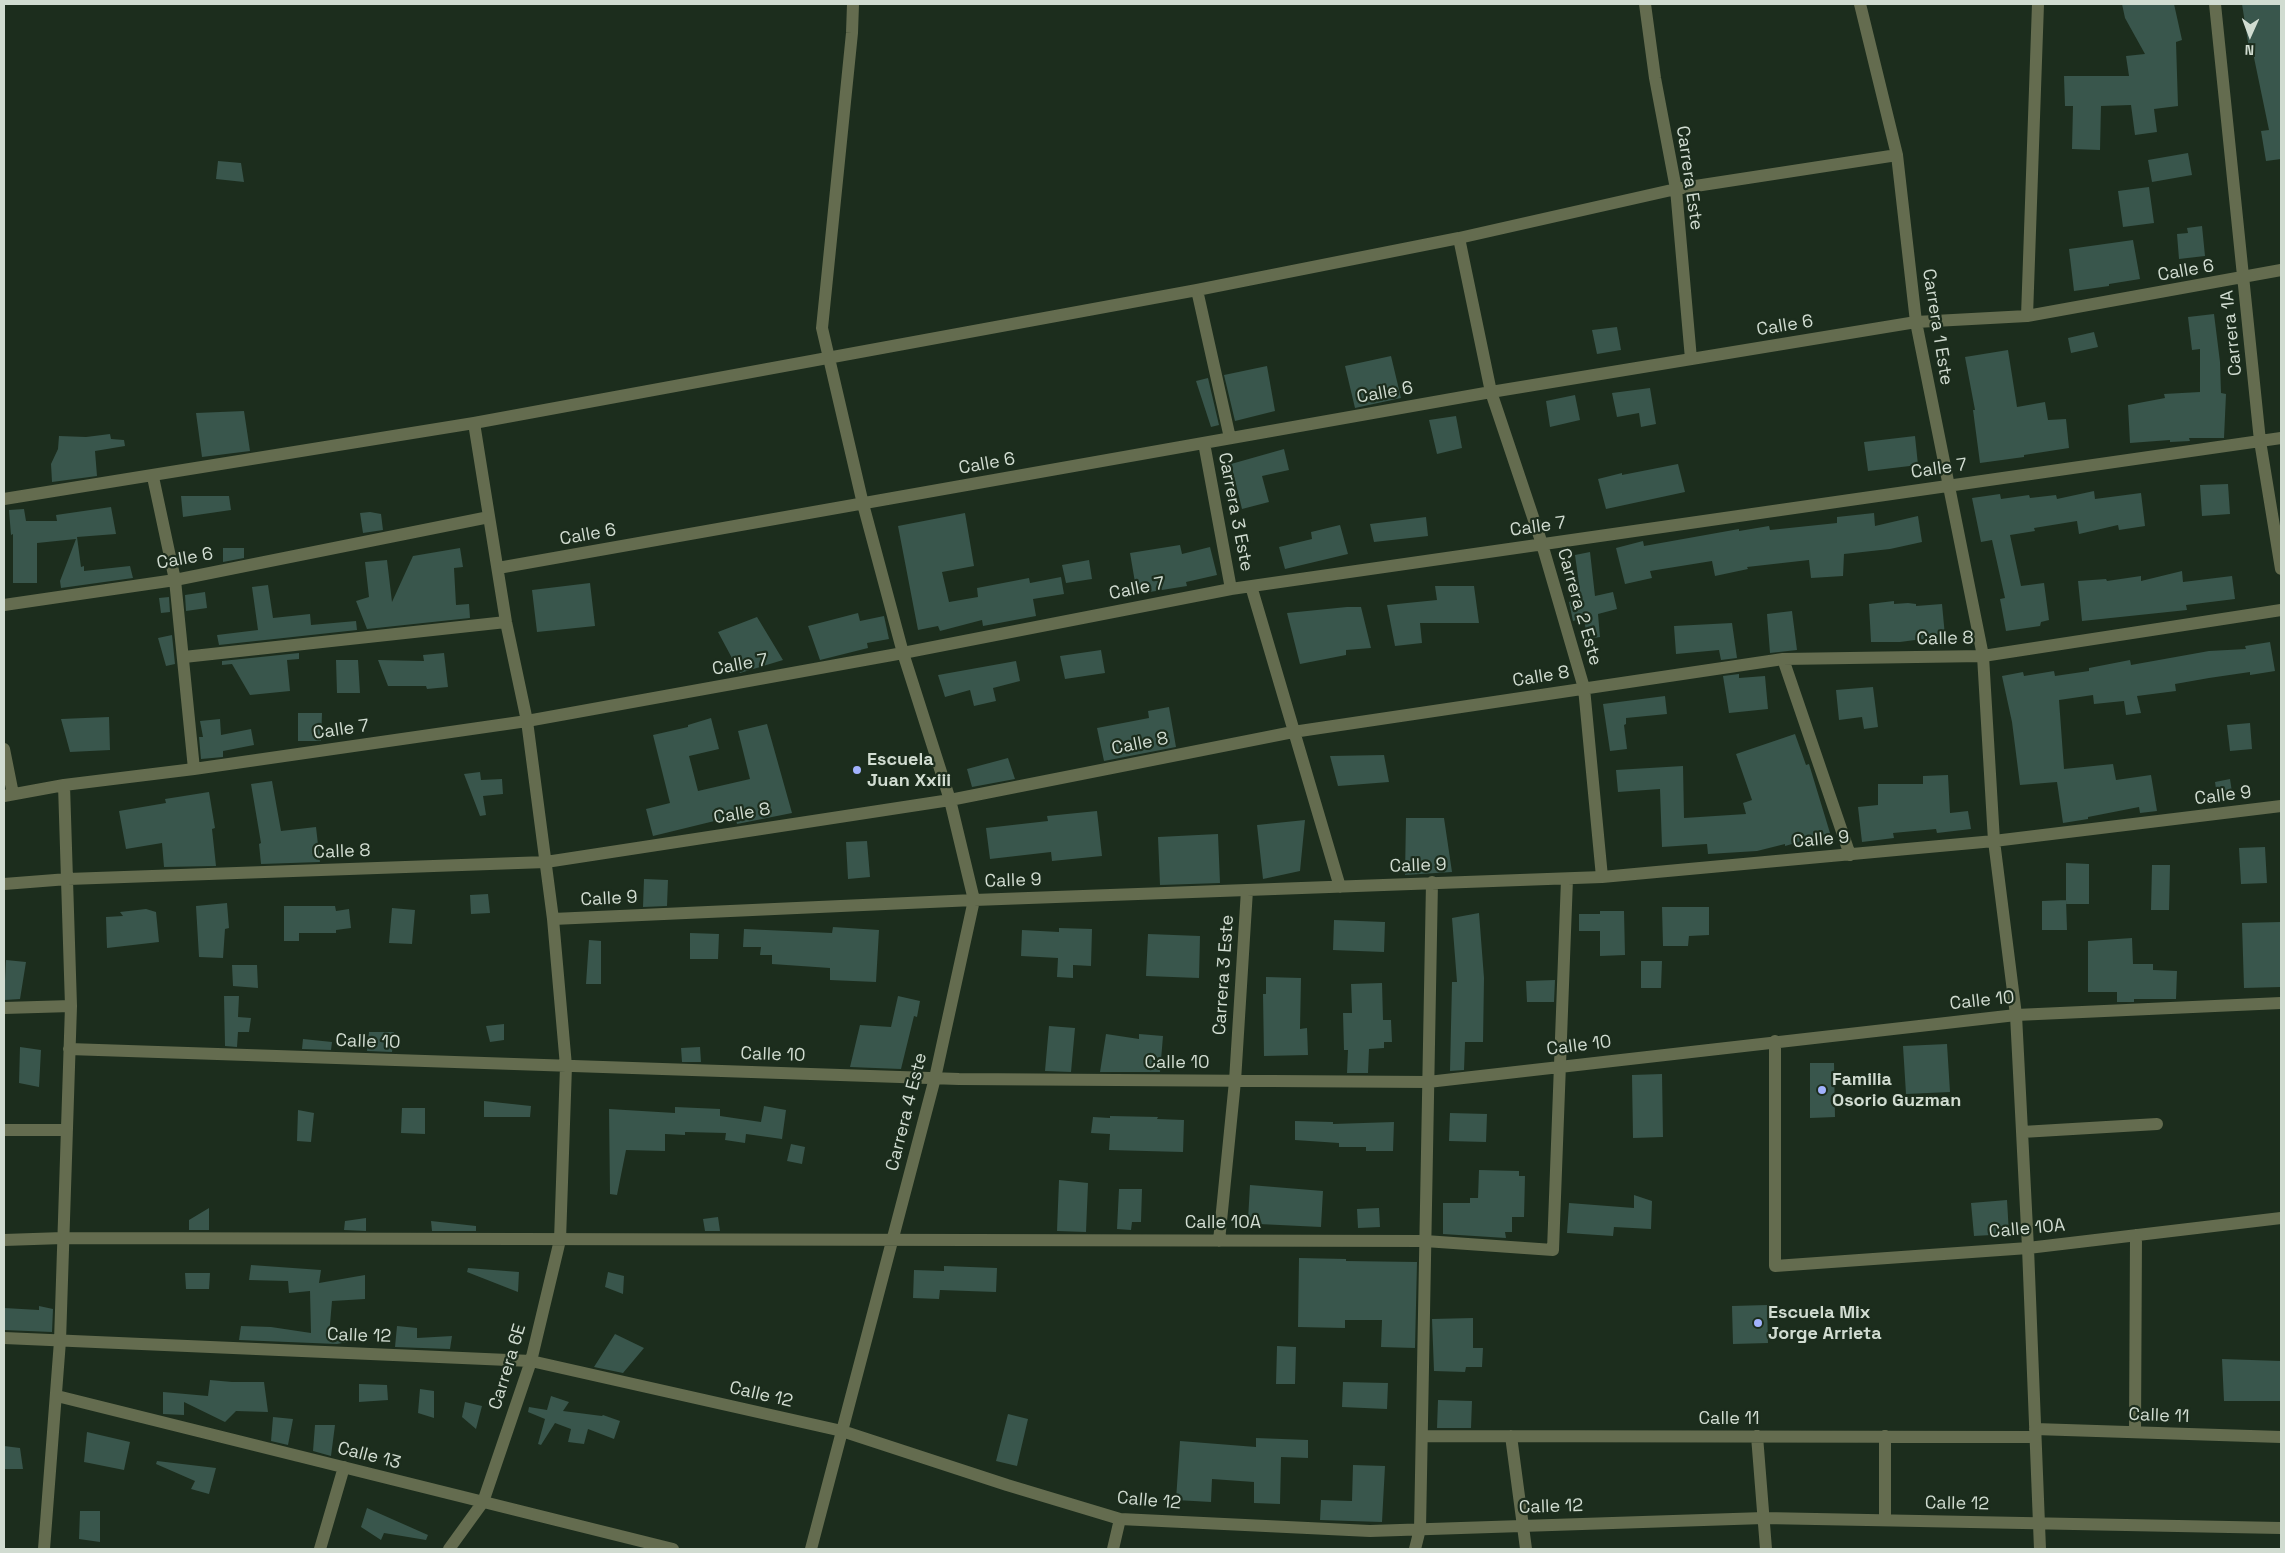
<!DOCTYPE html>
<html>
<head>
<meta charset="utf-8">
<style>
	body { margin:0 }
	#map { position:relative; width:2285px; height:1553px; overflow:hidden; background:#1c2d1d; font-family:"Space Grotesk",sans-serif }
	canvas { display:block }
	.frame { position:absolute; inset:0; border:5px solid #d1dcd1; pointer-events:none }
	.north { position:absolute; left:2225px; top:10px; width:50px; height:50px; -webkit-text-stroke:4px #1c2d1d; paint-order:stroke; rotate:182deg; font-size:14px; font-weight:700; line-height:20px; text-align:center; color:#d1dcd1 }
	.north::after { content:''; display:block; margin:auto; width:18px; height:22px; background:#d1dcd1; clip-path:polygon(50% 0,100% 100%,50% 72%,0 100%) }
</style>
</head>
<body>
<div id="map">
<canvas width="2285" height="1553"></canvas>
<div class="frame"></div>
<div class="north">N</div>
</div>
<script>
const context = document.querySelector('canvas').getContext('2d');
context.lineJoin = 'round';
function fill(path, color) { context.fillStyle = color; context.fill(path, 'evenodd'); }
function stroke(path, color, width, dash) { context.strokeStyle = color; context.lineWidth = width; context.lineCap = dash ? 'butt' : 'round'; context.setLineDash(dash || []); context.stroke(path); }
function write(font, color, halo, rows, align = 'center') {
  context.font = font + ' "Space Grotesk",sans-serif'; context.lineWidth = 4.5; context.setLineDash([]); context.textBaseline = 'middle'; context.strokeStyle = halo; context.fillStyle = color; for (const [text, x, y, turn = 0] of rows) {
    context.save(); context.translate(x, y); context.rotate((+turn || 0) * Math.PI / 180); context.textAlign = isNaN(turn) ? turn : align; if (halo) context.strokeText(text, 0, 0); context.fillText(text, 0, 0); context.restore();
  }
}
fill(new Path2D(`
	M2122 4H2174L2182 40 2176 42 2178 106 2154 109 2157 132 2135 135 2131 105 2101 106 2100 150 2072 149 2073 106H2065L2064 76H2129L2126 56 2145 54 2125 18Z
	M2242 4H2280L2281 159 2266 161 2261 131 2269 130 2252 48 2249 49Z
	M2188 153 2192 175 2152 182 2148 160Z
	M218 161 241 163 244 182 216 179Z
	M2149 187 2154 223 2123 227 2118 191Z
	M2202 226 2205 256 2179 259 2177 234 2188 233 2187 228Z
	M2133 240 2140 279 2109 284V286L2074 291 2069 249Z
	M2214 314 2220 362 2221 393 2226 394 2224 438H2189L2190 441 2170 442V440L2130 443 2128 405 2165 398 2164 394 2200 392V349L2192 350 2188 317Z
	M1617 327 1621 350 1597 354 1592 330Z
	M2094 332 2098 347 2071 353 2068 338Z
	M2008 350 2017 407 2045 402 2048 420 2066 419 2069 448 2024 455V457L1980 463 1973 410H1975L1965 357Z
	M1391 356 1401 398 1355 408 1345 366Z
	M1267 366 1275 411 1235 421 1224 375Z
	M1208 378 1219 425 1211 427 1196 381Z
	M1650 388 1656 424 1641 427 1639 413 1617 417 1612 393Z
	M1575 395 1580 420 1550 427 1546 401Z
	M244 411 250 451 202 457 196 413Z
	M1456 416 1462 448 1437 454 1429 420Z
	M110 434 111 439 124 440 125 446 95 451 97 476 52 482 51 464 58 449 59 436 86 437Z
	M1915 436 1918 465 1868 471 1864 442Z
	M1284 449 1289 470 1262 476 1269 502 1242 509 1231 464Z
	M1678 464 1685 492 1606 509 1598 479 1622 473V475Z
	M2228 484 2230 514 2202 516 2200 485Z
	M2094 491 2095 499 2141 493 2145 526 2119 530 2118 525 2079 534 2077 521 2034 528 2035 531 2010 535 2021 586 2044 583 2049 620 2041 622 2040 626 2006 631 2000 599 2005 598 1992 540 1981 542 1972 498 2000 494 2001 499 2029 495 2030 498 2056 495 2057 499Z
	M181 496H229L231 510 183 517Z
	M111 507 116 534 77 537 81 567 84 566V571L130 566 133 578 61 588 60 581 76 539 37 543V583H13V534L11 535 9 510 24 509 26 521H57L56 515Z
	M370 512 381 514 383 530 363 533 360 513Z
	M965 513 974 566 942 572 949 602 978 597 977 588 1029 578 1030 583 1061 577 1064 594 1033 599 1036 616 983 626 982 620 940 631 938 626 918 630 898 526Z
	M1874 513 1875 526 1918 516 1922 542 1890 549 1844 554 1843 576 1811 578 1809 560 1747 567 1748 569 1715 576 1712 561 1650 571 1652 578 1625 584 1616 548 1643 541 1644 546 1739 529V531L1769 526 1770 530 1837 523V517Z
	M1426 517 1428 536 1374 542 1370 524Z
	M1340 525 1348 554 1285 569 1279 547 1312 539 1311 532Z
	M1180 545 1182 554 1210 547 1217 575 1186 582 1187 586 1137 594 1130 553Z
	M223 548H244V558L223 562Z
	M460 548 463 567 454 568 456 605 469 604 470 618 367 629 356 601 369 597 365 562 387 560 392 602 413 556Z
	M1590 552 1595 596 1613 592 1617 609 1598 614 1600 637 1587 639 1584 618 1573 621 1569 602 1581 598 1575 555Z
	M1089 560 1092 579 1066 583 1062 565Z
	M2182 571 2183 582 2232 576 2235 599 2186 605 2187 610 2082 621 2078 581 2106 579 2107 581 2141 576V581Z
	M590 583 595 626 537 632 532 590Z
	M268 585 273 618 310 614 311 625 356 621 357 630 219 645 217 635 258 630 252 587Z
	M1435 586H1474L1479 623H1420L1422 643 1395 646 1387 605 1437 600Z
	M205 592 207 608 186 611 185 595Z
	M169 597 170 612 161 613 159 598Z
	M1894 601V604L1908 603 1916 604V606L1942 604 1945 636 1900 642H1871L1869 604Z
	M1347 607H1361L1371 648 1346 650V655L1300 664 1287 613Z
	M1792 611 1797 650 1770 653 1767 614Z
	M858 613 860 621 884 616 889 639 867 643 868 648 820 660 808 626Z
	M757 617 783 660 740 673 718 632Z
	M1732 623 1737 658 1721 660 1719 650 1676 654 1674 626Z
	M172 635 175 664 166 666 158 638Z
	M2270 642 2275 671 2250 675V672L2209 678 2175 684 2176 691 2137 696 2141 713 2126 715 2124 701 2094 704 2093 695 2059 700 2064 769 2113 764 2116 780 2151 775 2157 811 2140 813 2139 807 2088 817V819L2063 823 2057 782 2020 785 2012 722 2002 676 2023 672 2024 676 2054 671 2055 676 2089 671V668L2130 660 2131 665 2209 651 2246 649 2245 646Z
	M1101 650 1105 673 1065 679 1060 656Z
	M299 653V659L287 660 290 691 250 695 232 664 222 665V661Z
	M444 653 448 687 427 689 426 686H388L378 660 424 661 423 655Z
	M336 660H358L360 693H337Z
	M1016 661 1020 681 993 688 996 701 974 706 970 690 945 697 938 675Z
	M1739 674V678L1765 676 1768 709 1729 713 1723 676Z
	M1873 687 1878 727 1864 729 1862 717 1839 720 1836 690Z
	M1665 696 1667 714 1626 718V724L1624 725 1627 749 1610 751 1603 704Z
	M1169 707 1176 747 1104 761 1097 728 1149 718 1148 711Z
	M298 713H322L321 741H298Z
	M109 717 110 750 70 752 61 719Z
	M711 718 719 749 689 756 698 791 750 779 738 731 767 724 792 813 737 824 735 816 653 836 646 809 670 803 653 735 688 727V725Z
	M220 719 221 735 251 729 254 745 223 751V757L201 759 199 737H203L200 721Z
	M2250 723 2252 749 2230 751 2227 725Z
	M1795 734 1806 765 1809 764 1830 833 1785 846V844L1757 851 1708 854 1707 844 1662 847 1660 789 1618 792 1616 770 1683 766 1684 818 1746 814 1743 803 1752 800 1736 754Z
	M1384 755 1389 782 1338 786 1330 756Z
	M1008 758 1015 779 972 787 967 769Z
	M480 772 481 780 502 779 503 794 483 796 486 815 480 816 464 774Z
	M1948 775 1950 813 1968 811 1971 829 1937 833 1936 829 1893 833 1894 838 1862 842 1858 807 1878 805V784H1923V776Z
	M2230 779 2233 799 2218 802 2215 782Z
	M272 781 281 831 316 827 320 862 261 864 259 844 261 843 251 784Z
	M209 792 215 828 212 829 216 866 164 867 162 843 126 849 119 811 166 803 165 799Z
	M1097 811 1102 856 1052 861 1051 852 990 859 986 828 1048 821 1047 816Z
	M1406 818H1444L1452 872 1405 875Z
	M1305 820 1300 871 1263 879 1257 825Z
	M1218 834 1220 883 1160 885 1158 837Z
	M867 841 870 877 848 879 846 842Z
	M2265 847 2267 883 2241 884 2239 848Z
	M2066 863 2089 864V904H2066Z
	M2152 865H2170L2169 910H2151Z
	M644 879 668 880 667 906 643 907Z
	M488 894 490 913 471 914 470 895Z
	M2066 900 2067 930H2042V901Z
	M227 903 229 928 225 929 223 958 199 957 196 906Z
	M284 906H335L336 911 349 909 351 928 336 930V933H299V941H284Z
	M1662 907H1709V935L1689 936 1688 946H1663Z
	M392 908 415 910 412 944 389 943Z
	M146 909 156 912 159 942 107 948 106 917 123 916 120 912Z
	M1600 911H1624L1625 955 1600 956V931H1579V914H1600Z
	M1479 913 1484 978 1483 1042H1465L1464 1070 1450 1071 1452 982H1457L1452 918Z
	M1334 920 1385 922 1384 952 1333 950Z
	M2281 922V987L2244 988 2242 923Z
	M833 927 879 930 876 982 830 980V968L772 964V955H760L761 947H743L744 929 832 933Z
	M1059 928 1092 929 1091 966 1073 965V978L1057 977 1058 958 1021 956 1022 930 1059 932Z
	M690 933 719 934 718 959H690Z
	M1148 934 1200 936 1199 978 1146 976Z
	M2132 938 2133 964H2153V970L2177 971 2176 999H2134V1002H2117V992H2088V941Z
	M589 940 601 941V984H586Z
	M6 960 26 962 20 999 4 1000Z
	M1641 961H1662L1661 988H1641Z
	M232 965H257L258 988 233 986Z
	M1266 977 1301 978 1300 1029 1307 1028 1308 1055 1264 1056 1263 994H1266Z
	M1555 980 1554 1002H1527L1526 981Z
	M1382 983 1383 1020H1391L1392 1042H1384V1048L1369 1049 1368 1073H1347L1348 1050H1344L1343 1013H1352L1351 984Z
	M224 996H239L238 1017 251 1018 249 1032H238L237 1047 225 1046Z
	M898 996 920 1001 917 1017 914 1016 901 1069 850 1067 860 1025 891 1027Z
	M504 1024V1040L490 1042 486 1026Z
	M1049 1026 1075 1028 1071 1072 1045 1071Z
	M369 1032H394L392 1052 367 1051Z
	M1106 1034 1139 1039V1034L1163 1036 1160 1072H1100Z
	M303 1039 332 1042 331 1050 302 1049Z
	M1947 1044 1950 1092 1906 1094 1903 1046Z
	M20 1047 41 1050 39 1087 19 1083Z
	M700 1047 701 1062H682L681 1048Z
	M1810 1063H1834L1835 1117 1810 1118Z
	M1662 1074 1663 1137 1633 1138 1632 1075Z
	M484 1101 531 1106 530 1117H484Z
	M764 1106 786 1110 782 1139 746 1134 745 1143 725 1140 726 1133 685 1132V1135L665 1134V1151L626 1150 617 1195 610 1194 609 1109 675 1113V1107L720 1109V1116L761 1122Z
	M402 1108H425V1134L401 1133Z
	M298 1110 314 1113 311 1142 297 1141Z
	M1450 1113 1487 1114 1486 1142 1449 1141Z
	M1110 1116 1158 1117 1157 1119 1184 1120 1183 1152 1109 1150 1110 1134 1091 1133 1093 1117 1110 1118Z
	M1295 1121 1333 1122V1124L1394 1122 1393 1151H1366V1147H1339V1143L1295 1140Z
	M791 1144 805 1147 802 1164 787 1161Z
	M1479 1170 1519 1171V1176H1525L1524 1217H1512V1232H1505L1506 1238 1443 1234V1203H1470V1198H1478Z
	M1059 1180 1088 1183 1086 1232 1057 1231Z
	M1250 1185 1323 1191 1321 1227 1259 1224V1221L1248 1220Z
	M1119 1189H1142L1141 1222H1132L1131 1230 1117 1229Z
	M1634 1195 1652 1201 1651 1229 1614 1227 1613 1236 1567 1233 1569 1203 1634 1208Z
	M2007 1200 2009 1234 1974 1236 1971 1203Z
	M209 1208V1230H189V1220Z
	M1379 1208 1380 1227 1358 1228 1357 1209Z
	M718 1217 720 1231H705L703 1219Z
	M366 1218V1231L344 1230 345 1221Z
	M431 1221 476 1226V1231H432Z
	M1299 1258 1346 1259V1261L1417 1262 1415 1348 1381 1347 1382 1320H1345V1328L1298 1327Z
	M251 1265 321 1270 319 1283 365 1275V1299L332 1301 329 1336 352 1339V1341L337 1344 239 1340 241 1326 271 1327 311 1333 310 1291 289 1293 288 1281 249 1280Z
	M944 1266 997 1268 996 1292 940 1290 939 1299 913 1298 914 1270 944 1271Z
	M468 1268 519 1272 518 1292 467 1272Z
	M608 1272 624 1276 623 1294 605 1287Z
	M185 1273H210L209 1289H186Z
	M1767 1305 1768 1343 1733 1344 1732 1306Z
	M39 1306 53 1309 52 1332 4 1330V1308L39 1310Z
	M1473 1318V1348H1483L1482 1367H1466L1465 1372 1434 1371 1432 1319Z
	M397 1326 417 1328V1338L452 1336 450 1349 395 1347Z
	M615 1334 644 1348 623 1373 594 1367Z
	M1277 1346 1296 1347 1295 1384H1276Z
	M2222 1359 2281 1361V1401H2224Z
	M210 1380 232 1382H264L268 1412 236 1411 225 1422 184 1402V1415L163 1414V1392L208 1396Z
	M1343 1382 1388 1383 1387 1409 1342 1407Z
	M359 1384 387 1385 388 1400 359 1402Z
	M420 1389 434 1391V1418L418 1413Z
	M551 1396 569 1402 563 1411 602 1416 603 1415 620 1421 614 1439 588 1429 584 1444 568 1442 571 1429 555 1423 541 1445 538 1444 545 1419 528 1412 529 1407 547 1410Z
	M1438 1400 1472 1401 1471 1428H1437Z
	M465 1402 482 1406 476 1429 462 1417Z
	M1008 1414 1028 1419 1017 1466 996 1461Z
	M273 1417 293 1419 288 1445 271 1441Z
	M315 1425H335L331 1456 313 1451Z
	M87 1432 130 1442 124 1470 84 1462Z
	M1256 1438 1308 1440V1458L1281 1457 1280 1504 1254 1503V1482L1212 1479 1211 1502 1176 1500 1180 1441 1256 1447Z
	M4 1446 20 1448 23 1469H4Z
	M157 1461 216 1468 209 1494 191 1489 195 1481 156 1464Z
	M1353 1465 1385 1466 1382 1522 1320 1520 1321 1500 1352 1501Z
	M367 1508 428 1535 426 1540 384 1533 381 1540 361 1527Z
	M80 1511H100V1542L79 1539Z`), '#39564c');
stroke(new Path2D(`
	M1645 4 1655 78 1676 189 1691 359
	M1860 4 1897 155 1916 322 1983 656 1994 841 2016 1015 2028 1248 2040 1549
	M2215 4 2260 441 2281 569
	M1459 238 1491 392 1542 544 1584 688 1602 877
	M1197 290 1230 438
	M2027 316 2038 4
	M1204 443 1231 589
	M153 477 175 580 194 769
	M4 499 474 423 1197 290 1459 238 1676 189 1897 155
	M498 568 1491 392 1916 322 2027 316 2281 270
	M1251 586 1340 887
	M4 605 175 580 489 517
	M184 657 506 622
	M1783 659 1850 855
	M4 749 13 794
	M4 796 64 785 194 769 527 721 903 653 1231 589 2281 438
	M4 884 68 879 546 862 950 800 1293 732 1783 659 1983 656 2281 610
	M553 919 974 900 1602 877 1994 841 2281 806
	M4 1008 71 1006
	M1775 1041V1266L2028 1248 2281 1218
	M69 1049 959 1079 1428 1082 2016 1015 2281 1003
	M4 1130H67
	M2022 1132 2157 1124
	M4 1240 63 1238 1425 1241 1553 1250 1567 879
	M1219 1241 1235 1081 1247 890
	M4 1338 531 1361 842 1431 1007 1485 1120 1519 1370 1531 1764 1518 2281 1528
	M57 1396 673 1549
	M2035 1429 2281 1437
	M2135 1432 2136 1235
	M1422 1436 2035 1437
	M1511 1436 1526 1549
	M1757 1436 1766 1549
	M1885 1520V1436
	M44 1549 60 1341 71 1006 64 785
	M320 1549 344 1467
	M449 1549 483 1502 531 1361 560 1240 566 1066 553 919 527 721 506 622 474 423
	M811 1549 935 1078 974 900 950 800 903 653 863 504 822 328 852 33 853 4
	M1113 1549 1120 1519
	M1415 1549 1420 1529 1432 882`), '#646c4f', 12);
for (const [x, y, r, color] of [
	[857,770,5,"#a2b2fd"],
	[1822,1090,5,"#a2b2fd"],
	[1758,1323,5,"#a2b2fd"]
]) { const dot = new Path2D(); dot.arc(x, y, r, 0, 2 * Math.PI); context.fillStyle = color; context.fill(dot); stroke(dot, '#1c2d1d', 2); }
write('18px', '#d1dcd1', '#1c2d1d', [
	["Carrera Este",1689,178,82],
	["Calle 6",2186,271,-10],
	["Calle 6",1785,326,-9],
	["Carrera 1 Este",1937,327,81],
	["Carrera 1A",2232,333,-96],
	["Calle 6",1385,393,-10],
	["Calle 6",987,464,-10],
	["Calle 7",1939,469,-8],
	["Carrera 3 Este",1235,512,79],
	["Calle 7",1538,527,-8],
	["Calle 6",588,535,-10],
	["Calle 6",185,559,-10],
	["Calle 7",1137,589,-11],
	["Carrera 2 Este",1579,607,74],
	["Calle 8",1945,639,-1],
	["Calle 7",740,665,-10],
	["Calle 8",1541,677,-9],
	["Calle 7",341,730,-8],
	["Calle 8",1140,744,-11],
	["Calle 9",2223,796,-7],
	["Calle 8",742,814,-9],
	["Calle 9",1821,840,-5],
	["Calle 8",342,852,-2],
	["Calle 9",1418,866,-2],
	["Calle 9",1013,881,-2],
	["Calle 9",609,899,-3],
	["Carrera 3 Este",1224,975,-86],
	["Calle 10",1982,1001,-6],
	["Calle 10",368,1042,2],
	["Calle 10",1579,1046,-7],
	["Calle 10",773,1055,2],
	["Calle 10",1177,1063],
	["Carrera 4 Este",907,1112,-76],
	["Calle 10A",1223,1223],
	["Calle 10A",2027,1229,-5],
	["Calle 12",359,1336,2],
	["Carrera 6E",508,1367,-73],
	["Calle 12",761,1395,13],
	["Calle 11",2159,1416,2],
	["Calle 11",1729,1419],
	["Calle 13",369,1456,14],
	["Calle 12",1149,1501,5],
	["Calle 12",1957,1504,1],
	["Calle 12",1551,1507,-2]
]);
write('bold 18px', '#d1dcd1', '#1c2d1d', [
	["Escuela",867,760],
	["Juan Xxiii",867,781],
	["Familia",1832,1080],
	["Osorio Guzman",1832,1101],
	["Escuela Mix",1768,1313],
	["Jorge Arrieta",1768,1334]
], 'left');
</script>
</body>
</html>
